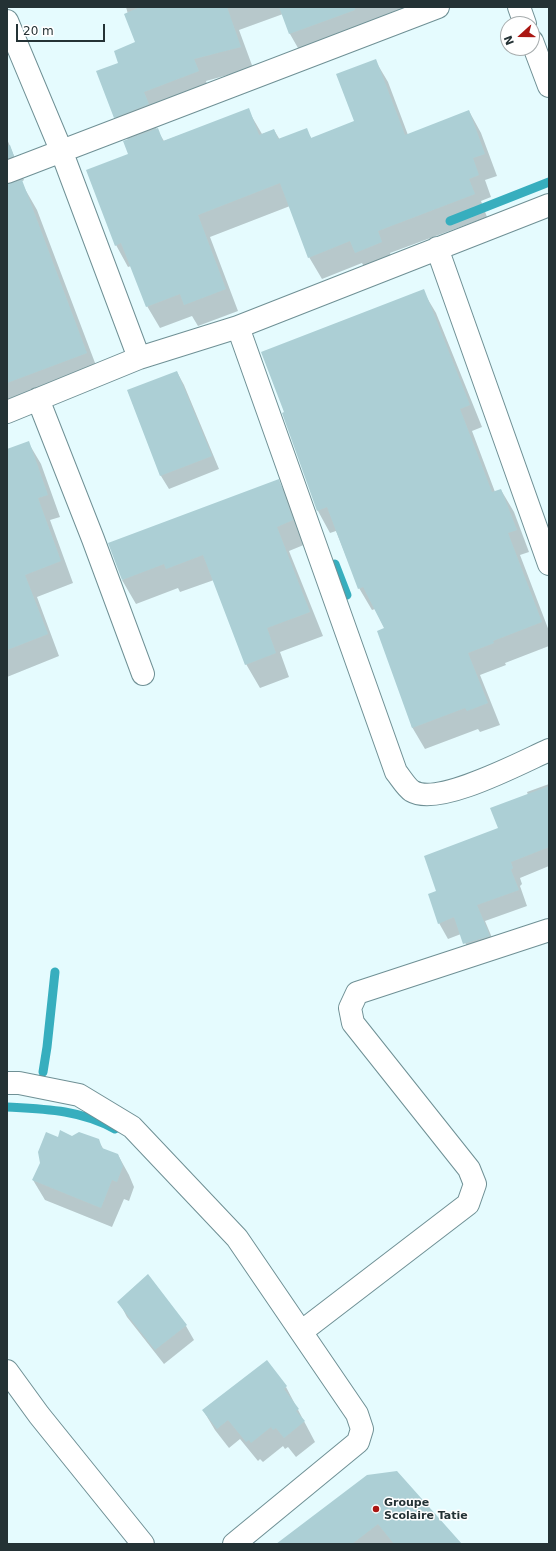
<!DOCTYPE html>
<html>
<head>
<meta charset="utf-8">
<style>
	body { margin:0 }
	#map { position:relative; width:556px; height:1551px; overflow:hidden; background:#e5fbfe; font-family:"DejaVu Sans",sans-serif }
	canvas { display:block }
	.frame { position:absolute; inset:0; border:8px solid #243235; pointer-events:none }
	.north { position:absolute; left:500px; top:16px; width:40px; height:40px; box-sizing:border-box; background:#fff; border:1px solid #a7adae; border-radius:50%; rotate:249deg; font-size:11px; font-weight:700; line-height:16px; text-align:center; color:#243235 }
	.north::after { content:''; display:block; margin:auto; width:14px; height:18px; background:#aa1713; clip-path:polygon(50% 0,100% 100%,50% 72%,0 100%) }
	.scale { position:absolute; left:16px; top:24px; width:89px; height:18px; box-sizing:border-box; border:2px solid #243235; border-top:0; padding-left:5px; font-size:12px; line-height:14px; white-space:nowrap; color:#243235; -webkit-text-stroke:3px #fff; paint-order:stroke }
</style>
</head>
<body>
<div id="map">
<canvas width="556" height="1551"></canvas>
<div class="frame"></div>
<div class="north">N</div>
<div class="scale">20 m</div>
</div>
<script>
const context = document.querySelector('canvas').getContext('2d');
context.lineJoin = 'round';
function fill(path, color) { context.fillStyle = color; context.fill(path, 'evenodd'); }
function stroke(path, color, width, dash) { context.strokeStyle = color; context.lineWidth = width; context.lineCap = dash ? 'butt' : 'round'; context.setLineDash(dash || []); context.stroke(path); }
function write(font, color, halo, rows, align = 'center') {
  context.font = font + ' "DejaVu Sans",sans-serif'; context.lineWidth = 3; context.setLineDash([]); context.textBaseline = 'middle'; context.strokeStyle = halo; context.fillStyle = color; for (const [text, x, y, turn = 0] of rows) {
    context.save(); context.translate(x, y); context.rotate((+turn || 0) * Math.PI / 180); context.textAlign = isNaN(turn) ? turn : align; if (halo) context.strokeText(text, 0, 0); context.fillText(text, 0, 0); context.restore();
  }
}
fill(new Path2D(`
	M126 7H433L302 55 290 34 283 14 239 30 253 68 206 81 210 93 155 114 160 126 156 128 164 141 248 110 262 134 274 130 280 140 306 130 312 139 355 122 375 60 388 82 408 135 469 111 481 133 497 176 485 180 491 197 481 201 487 217 390 253 394 264 368 274 362 263 322 279 309 257 290 206 210 237 238 311 198 326 192 316 160 328 147 306 131 266 128 267 116 245 129 155 128 140 115 117 120 63 136 43Z
	M7 139 24 180 21 182 37 210 100 376 7 412Z
	M423 291 436 313 482 427 472 431 495 492 501 490 514 512 529 552 520 555 549 631V646L505 663 506 665 480 675 500 725 480 732 478 729 425 749 412 727 385 629 375 609 372 610 359 588 336 531 330 533 318 511 283 414Z
	M177 372 184 385 219 469 169 489 161 476 128 391Z
	M28 442 41 464 60 517 50 520 73 583 37 597 59 656 7 677V450Z
	M278 480 292 504 306 544 289 551 323 636 280 652 289 677 260 688 246 664 214 580 180 592 178 588 136 604 122 580Z
	M549 784V866L520 878 522 884 520 886 527 906 485 921 498 952 473 959 461 934 448 939 439 923 437 892 499 828 528 795 527 792Z
	M72 1137 98 1140 104 1150 118 1155 129 1175 134 1187 129 1201 124 1199 112 1227 45 1200 33 1180 58 1139Z
	M119 1302 186 1326 194 1340 164 1364 127 1317Z
	M286 1387 315 1442 296 1457 288 1447 285 1449 283 1446 263 1462 260 1459 258 1461 240 1439 229 1448 215 1430 203 1410Z
	M368 1476 460 1544H278Z`), '#0003');
stroke(new Path2D(`
	M450 221 549 182
	M335 564 347 595
	M43 1072 47 1047 55 972
	M7 1107C45 1109 81 1110 115 1129`), '#37aebe', 9);
fill(new Path2D(`
	M140 7H227L241 47 194 59 199 71 144 92 149 104 114 118 96 71 118 63 114 51 135 42 124 14Z
	M279 7H355V10L289 34Z
	M376 59 405 135 469 110 485 154 473 158 479 175 469 179 475 194 378 231 382 242 355 253 350 241 308 258 280 183 198 215 226 289 184 305 180 294 146 307 121 243 115 246 86 170 128 154 123 141 158 128 163 141 249 108 259 135 274 129 278 139 307 128 311 138 354 121 336 74Z
	M10 145 14 156 7 159V146Z
	M22 180 87 353 7 383V184Z
	M424 289 470 405 460 409 492 492 501 489 517 530 508 533 542 622 493 641 494 643 468 653 488 703 467 711 465 708 412 728 377 631 384 628 363 587 358 589 327 507 317 511 282 413 284 412 261 352Z
	M177 371 212 456 160 476 127 390Z
	M29 441 48 495 38 498 61 561 25 575 48 634 7 650V449Z
	M279 479 293 520 277 527 310 612 267 628 276 653 245 665 203 555 166 569 164 564 122 580 108 543Z
	M549 786V847L511 862 513 868 511 870 519 890 477 905 490 936 463 944 454 917 438 924 428 894 436 891 424 856 498 828 490 808Z
	M60 1130 72 1136 79 1132 99 1139 102 1148 118 1154 123 1166 117 1182 112 1180 101 1208 32 1180 40 1163 38 1152 46 1132 58 1137Z
	M148 1274 187 1325 155 1350 117 1302Z
	M267 1360 287 1386 284 1389 299 1409 296 1411 305 1421 284 1438 276 1428 273 1430 271 1427 251 1443 249 1440 246 1442 228 1420 217 1429 202 1410Z
	M397 1471 462 1544H394L378 1524 352 1544H276L367 1475Z`), '#accfd5');
const minor = new Path2D(`
	M519 7 525 24
	M7 21 61 150 139 358
	M532 41 549 86
	M7 172 438 7
	M437 248 549 564
	M238 327 396 772C401 778 406 787 412 791 438 807 522 762 549 750
	M38 399 93 539 143 674
	M7 412 139 358 238 327 549 205
	M7 1083H19L79 1095 132 1127 237 1238 357 1414 362 1429 358 1442 234 1544
	M301 1332 468 1204 475 1184 469 1169 353 1023 350 1008 357 993 549 930
	M7 1371 39 1415 143 1544`);
stroke(minor, '#6f9095', 24);
stroke(minor, '#fff', 22);
for (const [x, y, r, color] of [
	[376,1509,4,"#aa1713"]
]) { const dot = new Path2D(); dot.arc(x, y, r, 0, 2 * Math.PI); context.fillStyle = color; context.fill(dot); stroke(dot, '#fff', 1.5); }
write('bold 11px', '#243235', '#fff', [
	["Groupe",384,1503],
	["Scolaire Tatie",384,1516]
], 'left');
</script>
</body>
</html>
